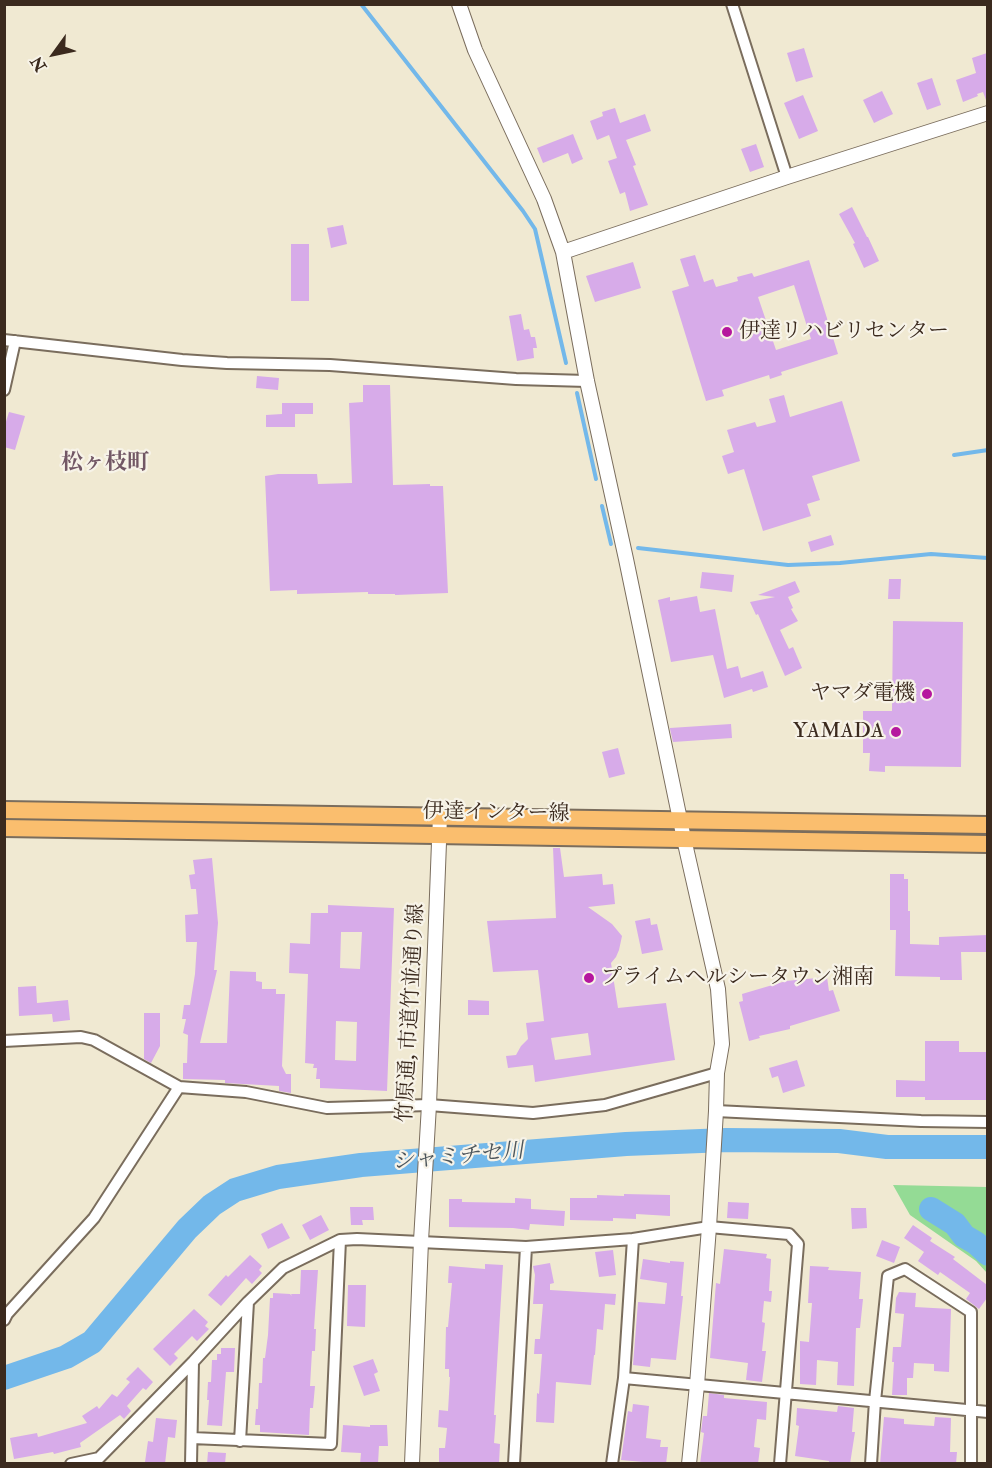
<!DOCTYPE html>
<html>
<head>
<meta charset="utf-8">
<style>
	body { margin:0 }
	#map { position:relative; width:992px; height:1468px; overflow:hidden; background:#f0e9d2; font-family:"IM FELL Double Pica",serif }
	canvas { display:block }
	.frame { position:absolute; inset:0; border:6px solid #3b2a1e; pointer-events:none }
	.north { position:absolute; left:24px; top:24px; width:60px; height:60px; -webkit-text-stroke:4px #f7f3e8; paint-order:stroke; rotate:237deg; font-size:16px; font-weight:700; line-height:24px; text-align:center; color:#3b2a1e }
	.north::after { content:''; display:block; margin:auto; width:21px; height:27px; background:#3b2a1e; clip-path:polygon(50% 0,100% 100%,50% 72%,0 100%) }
</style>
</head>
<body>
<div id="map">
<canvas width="992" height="1468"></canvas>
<div class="frame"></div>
<div class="north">N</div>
</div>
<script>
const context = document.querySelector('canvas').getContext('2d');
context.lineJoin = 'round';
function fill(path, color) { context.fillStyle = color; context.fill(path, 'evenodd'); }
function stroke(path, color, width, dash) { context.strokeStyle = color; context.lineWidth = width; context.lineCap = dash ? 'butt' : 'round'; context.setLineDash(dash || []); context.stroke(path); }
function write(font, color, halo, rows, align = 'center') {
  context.font = font + ' "IM FELL Double Pica","Noto Serif JP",serif'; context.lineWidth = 4.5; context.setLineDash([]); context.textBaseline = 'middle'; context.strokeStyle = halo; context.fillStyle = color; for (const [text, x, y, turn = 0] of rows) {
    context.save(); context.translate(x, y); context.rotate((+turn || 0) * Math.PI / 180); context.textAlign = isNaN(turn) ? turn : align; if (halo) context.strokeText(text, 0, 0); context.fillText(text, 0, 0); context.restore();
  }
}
fill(new Path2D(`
	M893 1185 987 1187V1273L976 1261 910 1215Z`), '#94db95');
stroke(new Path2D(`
	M361 4 523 211 535 229 566 363
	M577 393 596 479
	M954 455 988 450
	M602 506 611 544
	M638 548 788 565 840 563 931 554 988 558`), '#73b8ea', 4);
stroke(new Path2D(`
	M931 1209 955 1224 964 1236 976 1243 988 1254
	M4 1378 66 1357 92 1342 187 1229 212 1205 235 1190 278 1177 361 1165 626 1144 726 1140 839 1141 887 1147H988`), '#73b8ea', 24);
fill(new Path2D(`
	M804 48 813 77 796 82 787 53Z
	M987 53V100H986L983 92 977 94 978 96 963 102 956 80 976 73 972 58Z
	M932 78 941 105 927 110 917 83Z
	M882 91 893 114 874 123 863 100Z
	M803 95 818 131 799 139 784 103Z
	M615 108 620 123 645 114 651 131 626 140 636 165 633 166 648 205 630 211 625 192 620 194 608 161 617 158 609 135 597 140 590 121 603 116 602 112Z
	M573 134 583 159 572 164 568 153 543 163 537 148Z
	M756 144 764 167 750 172 741 149Z
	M852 207 867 237H868L879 261 864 268 853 244 855 243 839 214Z
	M343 225 347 244 331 248 327 228Z
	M291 244H309V301H291Z
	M695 255 704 282 713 279 716 287 738 281 737 277 752 273 754 277 809 260 838 354 781 372 782 375 770 379 769 375 722 390 724 396 706 401 672 291 689 286 680 259ZM794 285 811 339 776 350 758 297Z
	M633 262 641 288 595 302 586 276Z
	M521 314 524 330 529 329 531 337H535L537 348H533L534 358 517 361 509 316Z
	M257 376 279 378 278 390 256 388Z
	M363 385H390L393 485 430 484V486H443L448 593 395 595V594H368V592L297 594V590L270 591 265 476 278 474H317L318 484 352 483 349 403 363 402Z
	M784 395 790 417 842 401 860 461 812 476 820 500 807 504 811 516 763 531 744 469 728 474 722 456 734 452 727 430 755 422 757 427 776 422 769 399Z
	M282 403H313V414H295V427H266V415L282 414Z
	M9 412 25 416 15 450 4 447V428Z
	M831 535 834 545 811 552 808 542Z
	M702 572 734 575 732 592 700 588Z
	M889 579H901L900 599H888Z
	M795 581 800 592 788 597 793 608 791 609 798 621 780 630 789 649 793 647 802 668 785 676 758 614 756 615 750 602 775 597 758 595Z
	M697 596 700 612 715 609 727 669 738 666 741 678 763 671 768 687 753 692 752 689 724 698 713 655 671 662 658 600 670 597V601Z
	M893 621 963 622 961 767 885 766V772L869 771 870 753H863V711H892Z
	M731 724 732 738 673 742 670 729V728Z
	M618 748 625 774 609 778 602 752Z
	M553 848H560L564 877 602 874 603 885 613 884 615 904 588 907 612 924 622 936 619 950 616 957 611 963 618 1008 666 1003 675 1060 535 1082 533 1065 508 1068 506 1056 516 1055 521 1046 528 1039 526 1023 544 1021 538 970 493 972 487 921 556 918ZM588 1033 591 1055 555 1060 551 1038Z
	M212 858 218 923 214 970H217L200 1043H227L230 971 256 972V981L262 982V989H276V994H285L282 1066 286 1074H291V1093L279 1091V1086L225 1083V1080L183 1079V1063H187L188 1035 183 1033 186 1019H182L184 1005H190L195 974 197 942H186L185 915 198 914 196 889H191L189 875 195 874 193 860Z
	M890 874H904V879H908V911H910V944L939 945V937L987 935V952H961L962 980H940V977L895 976 896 930H890Z
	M328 905 394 908 387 1091 320 1088V1079H316L317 1068H313L314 1064 305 1063 308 974 289 973 290 943 310 944 311 913H328ZM341 932H362L360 969 340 968ZM336 1021 357 1022 356 1061 335 1060Z
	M650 918 651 925 657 924 663 950 642 954 635 921Z
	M827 977 829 991 833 990 840 1011 790 1026V1029L759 1036 760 1038 749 1041 739 1002 743 1001 742 994 786 981Z
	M36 986 37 1003 68 1000 70 1020 53 1022 52 1014 19 1016 18 987Z
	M468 1000 489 1001V1015H468Z
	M144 1013H160V1046L151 1063 144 1059Z
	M925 1041H959V1052H987V1100H925V1097H896V1080L925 1081Z
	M797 1060 805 1086 783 1093 778 1076 772 1078 769 1068Z
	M624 1194 670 1195V1216L636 1214V1219L613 1218V1221L570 1220V1198H597V1195L624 1196Z
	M515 1198 531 1199V1209L565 1211 564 1226 530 1224 529 1230 513 1228 449 1227V1199H462V1202L515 1203Z
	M728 1202 749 1203 748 1219 727 1218Z
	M350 1207H373L374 1220H362L363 1225H351Z
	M851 1208H866L867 1228 852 1229Z
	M321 1215 329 1230 310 1240 302 1225Z
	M282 1223 290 1238 268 1249 261 1234Z
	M913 1225 932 1238 930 1241 955 1257 953 1259 987 1285V1298L979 1309 966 1299 970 1293 940 1272 938 1275 918 1261 924 1252 904 1238Z
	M882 1240 900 1247 894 1263 876 1256Z
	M724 1249 767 1254 766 1258 771 1259 769 1291H772L771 1302 764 1301 762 1322 765 1323 762 1351H766L762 1382 746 1380 748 1363 710 1358 716 1283 720 1284Z
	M613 1250 616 1275 599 1277 595 1252Z
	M250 1255 262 1266 259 1270 262 1273 252 1284 246 1278 221 1306 208 1295 226 1275 228 1277Z
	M643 1259 670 1263V1261L684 1262 681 1296H683L676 1360 651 1358 650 1367 633 1365 638 1302 665 1304 667 1283 640 1279Z
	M550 1263 554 1283 550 1284V1290L616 1294 615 1305 605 1304 603 1330 597 1329 595 1355H594L591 1385 556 1382 554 1423 536 1422 537 1393 539 1394 542 1354H534L535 1339H540L543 1304H533L535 1275 533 1266Z
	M485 1264 503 1265 494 1415H496L494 1443 500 1444 499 1464H439V1448H445L447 1428 438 1427 439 1410 448 1411 450 1377H449V1369H445L446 1327H448L452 1283H448L449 1266 485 1269Z
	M810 1266 829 1267 828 1270 861 1272 859 1299H863L860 1328H856L854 1386 837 1385 838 1362 817 1360 816 1385 800 1384V1341L809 1342 812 1303H808Z
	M301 1270H318L314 1329H316L315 1351H312L310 1386H315L313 1408H310L309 1435 260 1432V1425H255L256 1409H258L259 1383H262L263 1358H265L268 1335 270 1298H273V1293L290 1294 292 1296 291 1294H300Z
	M348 1285H366L365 1327 347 1326Z
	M899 1292 916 1293 915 1307 951 1309 949 1372 934 1371V1364L914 1363 913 1378H907V1395H892L894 1362H892L893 1347H901L904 1314 895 1313 896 1298Z
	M194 1309 208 1322 205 1326 209 1329 197 1341 192 1336 174 1354 178 1358 170 1366 153 1349Z
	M221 1348H235L234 1372H226L222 1426 207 1425 209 1400H207L208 1382H211L212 1360H217V1354H221Z
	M373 1359 378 1372 374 1374 380 1391 364 1396 353 1366Z
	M138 1367 153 1382 146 1390 143 1388 127 1406 131 1411 124 1419 120 1415 80 1443 81 1447 54 1454 53 1452 14 1459 10 1438 37 1433 38 1437 87 1423 82 1416 97 1406 99 1409 112 1394 117 1397 130 1382 126 1379Z
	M709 1393 724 1395V1398L767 1402 766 1420 757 1419 754 1447 760 1448 758 1464H700L704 1433 701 1432 703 1416H707Z
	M633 1404 649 1406 646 1438 661 1440 660 1447H668L666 1464 621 1460 628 1411 632 1412Z
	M838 1406 854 1408 852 1432H855L850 1464H829V1461L795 1456 799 1426 796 1425 797 1408 837 1412Z
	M884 1417 904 1419V1424L934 1426 935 1417 951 1418 950 1452H957L956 1464H880Z
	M156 1418 177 1420 175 1438 168 1437 165 1464 145 1462 148 1441 153 1442Z
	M343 1425 370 1427V1425H387L388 1446H379L378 1464H360L361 1453 341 1452Z
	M208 1452 226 1453 225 1464H207Z`), '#d7abe9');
const minor = new Path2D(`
	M732 4 787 177
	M4 340 182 360 227 363 330 365 516 379 587 381
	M4 390 15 341
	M4 1041 81 1037 94 1040 179 1087 246 1092 327 1108 429 1105 533 1113 605 1105 717 1073
	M716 1111 921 1121 988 1122
	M633 1239 709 1227 789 1234 798 1244 780 1464
	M526 1247 633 1239 624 1378 612 1464
	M4 1320 7 1314 94 1218 179 1087
	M624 1378 988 1412
	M192 1438 331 1444 340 1240
	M240 1441 248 1302
	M71 1464 99 1458 193 1362 248 1302 283 1268 340 1240 357 1239 526 1247 514 1464
	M191 1464 193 1362
	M871 1464 875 1401 888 1276 905 1269 971 1312V1464`);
const tertiary = new Path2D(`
	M459 4 475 50 544 199 563 252 587 381 626 559 684 839 718 989 722 1044 717 1073 716 1111 709 1227 697 1385 689 1464
	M563 252 787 177 988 113
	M412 1464 421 1241 429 1105 440 816`);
const primary = new Path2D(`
	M4 810 988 825
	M4 828 988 844`);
stroke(minor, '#7a6d5d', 14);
stroke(tertiary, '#7a6d5d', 16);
stroke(primary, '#7a6d5d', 20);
stroke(minor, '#fff', 10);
stroke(tertiary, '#fff', 14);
stroke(primary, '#fabe6e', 16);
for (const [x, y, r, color] of [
	[727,332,6,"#b5179e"],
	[927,694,6,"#b5179e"],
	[896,732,6,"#b5179e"],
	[589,978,6,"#b5179e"]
]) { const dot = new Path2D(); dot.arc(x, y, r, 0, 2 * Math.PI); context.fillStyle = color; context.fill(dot); stroke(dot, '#f7f3e8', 2); }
write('21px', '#3b2a1e', '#f7f3e8', [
	["伊達リハビリセンター",739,332],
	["ヤマダ電機",915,694,"right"],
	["YAMADA",884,732,"right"],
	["プライムヘルシータウン湘南",601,978]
], 'left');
write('21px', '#3b2a1e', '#f7f3e8', [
	["伊達インター線",496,814,1],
	["竹原通, 市道竹並通り線",412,1013,-87]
]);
write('bold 22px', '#725765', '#f7f3e8', [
	["松ヶ枝町",105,464]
]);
write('italic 22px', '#4c555b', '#f7f3e8', [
	["シャミチセ川",458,1158,-5]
]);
</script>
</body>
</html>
